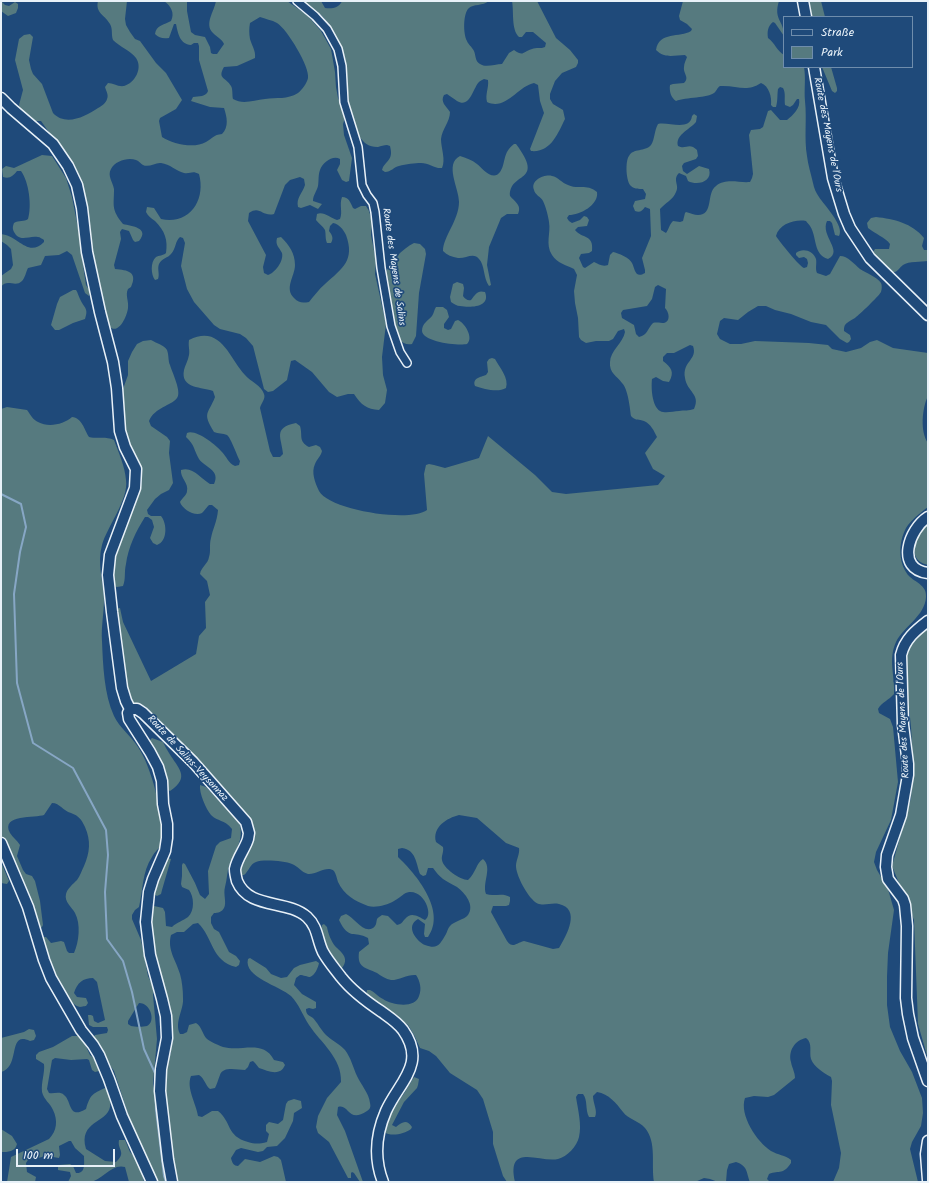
<!DOCTYPE html>
<html>
<head>
<meta charset="utf-8">
<style>
	body { margin:0 }
	#map { position:relative; width:929px; height:1183px; overflow:hidden; background:#1f4a7a; font-family:Kalam,sans-serif }
	canvas { display:block }
	.frame { position:absolute; inset:0; border:2px solid #e8f1f8; pointer-events:none }
	.legend { position:absolute; left:783px; top:16px; width:130px; height:52px; box-sizing:border-box; background:#1f4a7a; border:1px solid #6f8dac; margin:0; padding:5px 7px; list-style:none; font-size:12px; color:#e8f1f8 }
	.legend li { display:flex; align-items:center; gap:8px; height:20px }
	.legend b { width:20px; border:1px solid #6f8dac }
	.scale { position:absolute; left:16px; top:1149px; width:99px; height:18px; box-sizing:border-box; border:2px solid #e8f1f8; border-top:0; padding-left:5px; font-size:12px; line-height:14px; white-space:nowrap; color:#e8f1f8; -webkit-text-stroke:3px #1f4a7a; paint-order:stroke }
</style>
</head>
<body>
<div id="map">
<canvas width="929" height="1183"></canvas>
<div class="frame"></div>
<ul class="legend">
<li><b style="height:5px;background:#1f4a7a"></b>Straße</li>
<li><b style="height:11px;background:#567a7f"></b>Park</li>
</ul>
<div class="scale">100 m</div>
</div>
<script>
const context = document.querySelector('canvas').getContext('2d');
context.lineJoin = 'round';
function fill(path, color) { context.fillStyle = color; context.fill(path, 'evenodd'); }
function stroke(path, color, width, dash) { context.strokeStyle = color; context.lineWidth = width; context.lineCap = dash ? 'butt' : 'round'; context.setLineDash(dash || []); context.stroke(path); }
function write(font, color, halo, rows, align = 'center') {
  context.font = font + ' Kalam,sans-serif'; context.lineWidth = 3.5; context.setLineDash([]); context.textBaseline = 'middle'; context.strokeStyle = halo; context.fillStyle = color; for (const [text, x, y, turn = 0] of rows) {
    context.save(); context.translate(x, y); context.rotate((+turn || 0) * Math.PI / 180); context.textAlign = isNaN(turn) ? turn : align; if (halo) context.strokeText(text, 0, 0); context.fillText(text, 0, 0); context.restore();
  }
}
fill(new Path2D(`
	M1 1 5 5 9 6 15 2 18 4V8L16 13 8 16 1 11Z
	M98 1H127L125 19 126 25 130 32 135 39 140 41 156 63 166 73 182 100 176 109 160 118 159 121 162 137C173 144 194 149 206 142 213 138 213 135 222 134 229 127 227 117 224 108L210 107 191 101 193 97C199 96 206 97 208 91L199 60V46L198 43H194L191 45C180 44 178 34 176 24H174L169 38C163 39 159 38 155 34 156 25 164 25 171 21 175 13 171 6 164 1H187V11L191 32 195 35 205 37 210 47 211 53 213 54H217L224 44C222 39 217 37 213 33 204 24 214 12 216 1H287L307 15 321 31 331 49 335 72 336 87 338 98 342 107 344 115V121L343 124 344 135 352 158 349 181 346 182 342 180 337 170 340 164V159C333 155 323 162 320 170 318 175 319 181 318 186 317 191 313 195 313 201L322 204 318 209 310 205 301 208 298 207C296 198 302 194 305 185L304 179 300 177 290 180 285 185 274 214C262 217 260 205 249 213L248 221 266 255 263 267 264 273 268 275C275 273 284 261 282 253 279 247 275 245 277 238L281 237C289 245 295 253 295 265 295 276 284 288 294 298 299 303 302 303 309 302 314 296 319 289 325 284 343 268 355 260 346 235 343 229 339 224 333 223L330 226 329 231C332 235 334 238 331 243H327C325 238 326 234 325 230 323 226 318 223 316 220L317 214C323 211 331 218 337 220L340 219C343 212 339 205 342 197 349 197 350 202 353 208L355 209 361 206H366L369 211 372 221 371 235 376 261 375 274 386 324 382 357 383 375 387 390 385 403 379 410C367 409 361 405 354 394H348L337 397 329 392 312 372 295 360 291 361 287 380 273 391 268 392 264 389 253 346 246 338 240 334 220 329 214 325 194 302 187 289 181 266 185 243 183 238 180 237C175 241 176 249 171 254 168 258 162 258 159 264 157 269 160 274 158 279L155 280C151 275 150 262 156 257 159 255 163 256 166 253 168 240 165 231 155 221 151 218 148 216 146 212L147 207 154 208 161 219C190 225 206 200 199 174 192 170 191 174 184 173 176 171 170 164 161 163 156 162 149 168 143 165 141 164 139 161 136 160 128 157 115 161 111 169 107 176 113 182 114 189 114 206 111 209 123 224 132 226 150 228 139 241L135 242 133 240 129 231 122 229 120 232 121 239 114 265 115 269C128 270 138 272 131 287L128 289C125 295 129 301 128 308 127 317 118 336 109 326L91 258V232L83 187 73 166 41 121H34L21 112 19 105 23 90 15 60 19 39 24 35 30 34 33 37 29 60 31 69 33 74 42 84 53 113C66 127 86 116 98 108 102 106 106 103 107 99 109 95 106 91 105 87L108 83C113 83 118 87 124 86 135 83 143 68 136 58 131 51 120 47 113 40 111 35 113 29 110 24 105 15 95 13 98 1ZM260 17C265 19 272 20 277 23 287 29 310 67 308 78 307 83 302 90 298 93 287 100 277 97 265 99 254 100 243 105 233 99 232 95 233 89 231 86 226 77 217 79 224 67L237 66 255 58C256 51 252 46 250 39 249 34 249 28 250 23Z
	M303 1H321L325 8C332 9 339 8 342 1H489C483 6 473 4 469 8 463 13 463 34 467 41 468 44 472 47 474 51 476 56 475 61 480 64 486 68 495 64 502 64L509 53 514 50C524 57 522 52 532 49 536 47 541 49 545 47L546 43 533 32H526L522 37H519C511 30 514 11 512 1H537L556 38 570 50 578 60V63L576 67 562 73 555 81 550 94V99L553 104 563 110 565 119C558 133 551 153 531 151L530 149 544 113 540 101 538 85 534 83C518 86 506 111 487 102 485 94 489 88 488 80L484 79C482 80 480 81 479 82 473 88 470 109 457 101 454 99 450 96 447 94L444 95C440 102 446 106 450 112 450 122 442 129 441 139 441 148 446 160 442 168 435 169 429 163 421 163 415 163 406 164 399 166 394 167 391 172 385 172L382 170 383 167C389 159 393 158 390 146L387 145C384 145 381 146 378 147 346 148 348 82 346 62 345 57 343 52 341 47 336 36 329 22 320 14 315 9 307 6 303 1Z
	M683 1H779C773 20 784 20 784 36L775 23 773 22C768 26 767 31 768 38 775 43 777 51 784 55V67H804C806 78 804 89 805 101 807 119 804 138 807 156 808 165 811 174 813 183 814 188 816 193 819 197 824 205 845 226 839 236L835 235 832 223 830 221H827C820 236 844 251 828 259 813 255 817 236 810 226 809 224 807 223 806 221 795 219 779 224 776 236 779 241 800 267 804 268L807 267 808 263 807 259 804 257 799 258 796 255V253C802 248 813 250 816 259 817 264 815 268 817 273L826 276 830 274 840 256C848 256 854 264 860 269 866 273 877 277 881 283 882 285 882 289 881 292 878 297 860 314 855 318 852 320 849 321 847 323 844 325 844 328 844 331L850 335 851 339 849 342 847 343 840 339 826 325 811 322 791 314 775 310 766 306H758L748 312 738 320 724 318 720 321 717 334 720 339 730 344H741L755 341 809 343 828 345 832 349 846 352 861 348 870 342 877 340 893 348 928 353V396C922 408 920 432 928 443V507C920 513 911 520 906 528 898 543 898 565 910 577 917 583 927 586 926 597 925 616 904 626 896 642 888 659 895 676 894 694 889 700 882 702 878 709L879 713 890 719 893 727 898 782 891 820 876 852 874 862 877 870 888 889 894 910 888 953 887 977V1005L890 1027 900 1051 912 1072 922 1098 923 1113 921 1126 912 1142 910 1149 918 1182H833L839 1168 841 1153 831 1105 832 1081 831 1077C824 1073 814 1067 811 1059 809 1052 813 1043 806 1038 795 1040 788 1051 791 1062 792 1068 795 1072 795 1078L774 1095 768 1097 754 1096 745 1098C739 1115 757 1142 771 1151 778 1155 785 1155 791 1160V1163C783 1175 780 1170 769 1174L767 1179 770 1182H750C746 1172 748 1166 736 1162L729 1164 727 1170 726 1182H718L710 1179 704 1178 695 1182H654C651 1165 657 1142 645 1128 639 1121 628 1119 623 1112 616 1103 609 1094 597 1092L593 1096C593 1103 598 1111 595 1117H589C585 1110 588 1100 583 1094H578L576 1097C578 1110 582 1125 579 1137 577 1146 567 1157 558 1159 540 1163 506 1142 515 1182H507L503 1176 497 1157 493 1144V1132L483 1099 477 1090 450 1073 436 1056 429 1051 420 1048 414 1035 408 1025 366 996 367 990H370C375 992 378 997 383 999 392 1005 415 1009 419 996 422 989 420 981 416 975 408 974 400 980 391 980 386 979 381 976 377 973 365 967 357 968 359 952L369 944 368 938C354 930 349 941 339 920L341 916 346 914C354 917 363 934 373 928 377 925 376 922 377 919 378 917 381 916 382 915L388 916 397 925C402 924 402 922 405 919 411 911 419 917 425 920 429 917 429 912 427 906 424 897 414 888 404 894 401 896 398 899 394 901 387 905 376 908 368 906 355 901 344 895 338 882 337 879 336 874 334 871 327 865 316 875 308 874 301 872 298 866 292 864 285 861 263 859 256 862 250 864 249 871 244 875H241L239 872 240 867 252 831 200 763 146 707 131 703 126 690 114 609 120 608 123 622 151 681 196 654 199 636 206 628 205 602 210 595 207 581 200 574C201 567 208 564 209 557 211 551 209 545 211 538 213 528 217 522 218 510L212 505H209C207 507 204 511 202 513 195 517 182 509 180 502 182 498 187 495 187 491 189 483 180 478 181 470 193 466 201 479 210 484H214C221 470 204 467 199 459 194 451 195 445 186 437L187 433C196 429 216 445 222 452 227 457 228 463 235 466L239 465 240 461C237 456 231 438 227 435 223 433 218 434 214 432 202 412 208 415 215 397L213 391C203 387 180 389 184 370 185 365 188 361 189 355 190 350 188 346 189 340 221 324 229 358 245 375 250 381 262 386 264 394 266 399 261 403 260 408L270 451 273 457H280L283 454C282 438 272 428 296 423L300 426C303 436 298 441 309 447L316 445 320 447 322 451C321 456 317 459 315 464 311 472 315 483 319 491 329 510 410 523 427 510L424 474 426 465 429 464 434 465 445 468 479 458 488 436 535 475 552 492 566 494 658 485 665 476 653 469 645 453 657 437C654 431 651 424 644 421 639 419 635 421 631 416 630 408 628 389 622 383 617 376 609 373 610 362 610 351 623 343 625 332L624 329 618 331 613 339 609 341H596L586 343 581 340 579 337 578 318 575 303 574 291 577 275 574 269C566 265 557 263 552 255 545 244 551 233 549 222 548 216 546 207 543 201 541 197 535 195 534 190 530 180 545 174 552 176 558 177 562 183 568 185 578 190 586 183 597 192 599 205 580 215 569 215L567 218 569 221 572 223 580 220 584 216 587 217 589 220 587 226 578 227 575 230C582 239 594 234 592 251L589 253 581 254 579 258 583 267 585 268 594 262C599 264 602 267 608 265L610 255 613 252C618 253 630 258 632 263 635 269 635 279 645 273V270L642 258 651 236 650 209 645 207C642 211 640 213 635 211L633 206 635 201 645 199 646 194 643 189C639 189 634 189 631 186 626 182 625 161 629 156 633 148 645 152 651 145 655 139 654 131 658 124 667 121 690 132 692 116L694 114 697 116 696 122C689 130 675 135 678 146 686 150 689 142 697 150L698 156 696 159 684 163 682 166 683 171 687 174 699 166 709 169C713 182 697 186 688 181L686 176 679 173C672 180 680 185 676 192 673 200 665 203 660 209L661 230 666 233C669 229 669 225 673 221L680 222 683 221 685 213 686 212C691 213 694 215 698 215 714 215 706 193 716 186 726 178 738 183 750 182L752 178 753 174 749 135 751 130 760 129 763 127 768 111 771 110 780 120H787C793 115 801 108 799 99H797L793 105 790 107 785 105C784 99 786 93 783 88L780 87 778 89C777 96 778 100 776 107H773L771 105C772 97 769 86 761 83 746 93 737 85 720 86 717 88 716 92 714 93 708 98 686 97 676 101 671 98 669 91 670 85L673 84 684 83C690 77 683 74 684 67 684 63 686 60 687 57L685 55C674 55 665 59 656 50 659 31 680 38 691 31L692 29 687 24 680 20 679 16ZM658 285 666 289 665 308C669 312 671 321 664 323 661 323 656 322 653 323 647 329 648 335 639 337L636 334 634 325 622 318 621 313 623 310 647 306 652 299 655 287ZM690 345 693 346C698 360 682 361 685 378 687 392 701 394 694 409 689 411 684 410 679 411 673 411 666 414 660 411 652 406 651 388 652 379L656 377 663 381 669 382C675 372 671 367 663 361V357L667 353H674ZM459 815 477 818 506 843 519 848C520 854 516 860 516 866 516 875 526 893 532 899 540 909 549 902 559 904 581 909 567 935 559 948L553 949 524 941C516 943 513 949 507 941L491 912 493 906H506L509 905 510 901V897C502 892 494 897 486 894 482 882 493 868 483 859 476 863 476 873 468 880 460 880 443 868 442 860 441 856 444 852 443 847L436 842C432 827 447 818 459 815ZM402 848C416 850 416 863 420 874L423 876 426 875 428 868H433C436 872 439 876 443 879 447 882 452 884 457 887 465 893 475 905 468 915 464 920 454 921 450 926 448 928 447 932 446 934 440 944 438 950 425 945 416 941 405 926 418 919L425 924 424 934 425 937H428C447 911 416 874 398 857V849Z
	M808 1H821L825 17H811Z
	M822 67H831L837 88V91L835 93 832 91Z
	M514 144H516C546 184 509 171 510 196 515 202 522 205 518 214H507L501 218 489 247 487 265 491 285 489 286C483 278 485 265 479 259 474 252 465 259 458 258 452 257 447 255 443 251 443 237 459 220 459 202 459 188 444 164 460 156 466 158 472 160 477 164 482 168 493 182 500 172 506 164 502 153 514 144Z
	M42 155 52 156 66 178 72 197 79 233 84 272 86 285 90 291 89 296 85 293 72 255 67 251 59 255 45 256 41 265 28 268C26 272 25 278 22 281 15 288 7 278 1 287V276L11 269 13 265 11 249 7 245 1 241V234C19 236 28 258 44 242V240C42 239 40 237 38 237 29 235 20 243 14 232 12 228 13 226 14 223 19 220 24 222 28 219 32 206 29 182 21 171H17C13 176 10 179 3 177L2 169 6 166 14 168Z
	M876 217C894 219 912 223 924 238L922 246 924 250H928V261C921 262 909 261 903 265 899 268 896 275 890 271 883 267 881 259 874 255L873 252 875 249H889L890 244C885 237 875 234 868 228L867 223 871 218Z
	M414 243 420 244 425 249 426 254 419 293 416 336 412 344C403 346 396 338 394 330 389 313 388 292 385 274 390 262 402 249 414 243Z
	M457 282 463 284 464 288 463 296C465 299 468 301 471 300 476 294 477 290 485 292 491 307 471 308 460 306 457 306 454 304 451 302L450 297 453 284Z
	M73 290H76C78 293 78 295 80 299 84 308 89 308 85 319L73 323 59 330H55L51 325 57 304 60 297Z
	M436 307H443L447 310 449 317 444 324V328L448 330 451 329 455 321 458 320C465 323 474 338 467 344 458 346 423 342 422 331 422 323 428 321 432 316 434 313 434 310 436 307Z
	M151 340C156 343 164 345 167 350 169 355 168 361 170 365 172 372 182 392 177 398 171 406 155 407 149 421L151 426 167 437 170 441 169 453 173 483 169 490 161 494 155 499 147 510 148 514 151 516H161C167 523 168 541 157 545L153 543 150 538 154 527 152 520 148 517H145C136 531 128 548 126 564 124 572 126 579 123 586L117 587 114 586 111 567 113 556 133 502 139 494 142 480 124 432 122 403 123 389 128 375V361L132 352 137 344 143 341Z
	M492 358 495 359C500 368 509 378 506 388 498 393 484 389 475 386 472 378 481 377 486 375L488 372 487 362 489 359Z
	M7 407 27 410C30 414 33 420 38 422 49 428 64 424 72 417 82 418 84 429 89 437 98 439 106 436 114 440 119 453 125 467 126 480 129 499 107 527 102 545 97 563 103 581 104 599 104 613 101 627 102 641 103 665 104 694 114 716 119 727 131 736 138 747 152 768 162 811 162 836 162 849 157 848 152 857 142 872 143 890 139 907L135 910 132 915V919L141 940 148 976 154 989 153 995 157 1039 153 1084 158 1105 157 1118 165 1165 164 1169 168 1182H157L130 1120 114 1071 92 1040 95 1035 107 1033 108 1030 107 1027H93L89 1025 88 1015H91L93 1016 94 1021 98 1023 105 1020 97 982 93 978C83 978 77 983 74 993L77 997 86 998 88 1003 86 1006C85 1006 80 1007 80 1007 63 1004 46 952 40 937H46L51 943 61 941 64 942 67 951 69 953H74C79 942 81 924 75 913 72 907 64 902 66 894 67 889 73 884 77 880 80 876 82 870 84 866 90 852 91 841 85 827 81 819 79 816 71 813 63 811 60 803 52 803L44 815C36 818 0 814 10 833 13 838 17 840 20 845L17 856 23 870 26 874 32 876 35 881 40 901 43 925 42 927 40 929 28 904 22 877 1 850V409ZM139 1003C151 1003 156 1022 147 1026 143 1027 135 1027 131 1026L128 1024V1021Z
	M928 522V565C925 564 921 563 919 561 908 551 918 529 928 522Z
	M928 628V1059L918 1024 914 920 892 866 911 798 913 762 911 727 907 688V651L910 644 914 638Z
	M152 738 163 742C165 746 167 750 169 753 178 768 191 777 170 791L168 790 166 787 149 741Z
	M200 785 206 787 239 822C245 839 235 851 229 866 227 872 227 880 225 887 223 894 227 903 224 908 222 912 218 913 214 913L211 917V923L214 929 219 932 229 952 236 956 240 961 239 965 236 967C211 961 213 937 198 923L193 924 184 932H177L171 935C167 950 176 960 180 974 182 981 183 990 183 998 184 1010 174 1022 180 1034H183L187 1032 189 1025 196 1023C202 1027 202 1033 206 1038 210 1042 218 1045 223 1047 242 1052 263 1039 274 1060L283 1062 285 1065C280 1077 268 1071 259 1068L255 1063 253 1061 250 1062 248 1067 245 1070C237 1070 223 1066 220 1075 218 1080 217 1084 215 1088L210 1089C205 1085 205 1079 199 1075L191 1076C186 1088 196 1103 198 1116L202 1117 212 1111H218C232 1122 226 1136 248 1142 255 1144 259 1144 267 1142L269 1134 266 1131V1125L269 1122 278 1124 283 1120 286 1104 288 1101 294 1099 301 1101 302 1108 294 1113 293 1121 285 1138 277 1146 267 1147 263 1151 258 1152 241 1148 236 1150 231 1158C232 1163 234 1166 238 1166L245 1159 260 1162 274 1156 278 1157 281 1160 286 1182H178L173 1165 162 1076 167 1060 171 1053V1044L154 954 155 945 149 940 150 910 154 906 163 908 165 912 166 926 172 927C177 922 183 921 188 917 195 911 194 896 189 890L182 887 181 884 182 876V865L183 863 185 864 195 883 200 895 205 899 209 894 208 871 216 846 220 842 231 838 232 829C224 819 218 822 211 815 206 809 199 793 200 785Z
	M168 858 171 859 162 890 161 894 157 896 152 893 160 872 163 870Z
	M1 862 9 881 7 884 1 883Z
	M324 924 327 927C328 933 331 941 335 946 341 952 350 958 342 968H340L329 956 321 931 322 925Z
	M250 958 266 968 271 974 281 978 287 977 294 968 300 965 316 961 319 963C318 968 315 975 310 977 308 977 303 975 300 975L296 978 294 985 302 994 316 1002V1008L313 1009 309 1008 306 1009C306 1015 309 1015 313 1018 317 1022 321 1030 326 1035 332 1041 340 1044 345 1050 351 1058 353 1067 357 1076 361 1085 369 1093 370 1103 371 1107 370 1109 367 1111 348 1124 349 1103 338 1107L337 1115 345 1131 363 1182H360L354 1173 352 1172 351 1173V1178H348L329 1142 318 1133 316 1127 318 1116 327 1098 341 1082C342 1058 321 1043 309 1025 303 1016 299 1004 291 996 280 986 243 977 248 959Z
	M29 1029 34 1030 36 1036 34 1040 30 1041C7 1030 21 1067 1 1072V1038L24 1032Z
	M72 1036H79L83 1040 90 1055 99 1062 100 1068 99 1071 95 1072 92 1070 89 1060 87 1059 71 1060 55 1058 52 1060 47 1089 49 1093C54 1094 60 1091 64 1095 72 1101 68 1120 86 1109 90 1095 92 1094 105 1088L108 1090C109 1095 111 1102 110 1107 107 1123 78 1121 86 1149L105 1161 116 1162C127 1152 117 1150 119 1140H125L130 1152 138 1160 140 1164 144 1182H129L125 1167C112 1163 102 1180 90 1182 83 1183 75 1182 68 1182L71 1176 70 1172 58 1170V1167L59 1165 70 1164 73 1166 76 1173C86 1174 84 1163 84 1156L75 1148 71 1141H69L59 1146 60 1155 59 1158 47 1156 28 1160 26 1163 27 1172 36 1177 35 1182H7L11 1157 49 1139C57 1131 58 1120 53 1110 50 1103 44 1100 42 1092 41 1082 45 1073 44 1064L36 1059V1055L39 1052 53 1047Z
	M414 1077 419 1079 418 1085 417 1088 404 1102 392 1125 396 1127C402 1122 407 1119 412 1127L411 1129C404 1134 391 1137 384 1132L388 1116 403 1095Z
	M1 1129 12 1136 17 1144C15 1152 8 1152 1 1152Z`), '#567a7f');
stroke(new Path2D(`
	M1 494 21 504 26 527 20 552 14 594 17 683 33 743 73 768 106 830 108 855 105 892 107 939 123 961 132 992 144 1049 155 1073 156 1110 164 1176 166 1182`), '#87a7c5', 2);
const street = new Path2D(`
	M297 1 315 16 327 29 338 49 342 66 344 102 358 147 362 185 367 195 373 203 375 212 381 268 391 326 400 352 407 363`);
const secondary = new Path2D(`
	M803 1 806 17
	M814 67 833 178 844 214 850 228 870 258 928 315
	M1 98 11 108 53 144 68 166 77 185 82 208 87 252 100 312 113 362 117 388 120 431 125 447 136 469 135 488 110 555 108 575 112 612 122 688 126 701 130 709
	M928 517C909 529 895 569 928 573
	M928 621C915 631 905 639 901 655L903 725 908 764V775L901 815 887 855 886 867 888 879 903 899 905 905 907 926 906 998 908 1014 913 1038 928 1081
	M130 709H137L143 713 193 762 246 822 249 833 248 839C245 849 237 858 235 869 235 873 236 877 237 881 249 910 287 899 307 917 318 927 317 940 323 952 328 961 335 969 341 977 352 991 367 1002 382 1012 389 1017 397 1022 403 1030 427 1064 399 1082 386 1111 376 1134 374 1159 383 1182
	M130 709 128 713 129 719 150 752 158 767 162 781 163 804 167 824V838L165 851 153 879 149 892 146 922 150 955 162 999 166 1016 167 1038 161 1069 160 1091 168 1160 172 1182
	M1 843 28 907 44 960 51 978 81 1030 93 1045 99 1055 109 1079 122 1116 152 1182
	M928 1141 926 1154 928 1180`);
stroke(street, '#e8f1f8', 10);
stroke(secondary, '#e8f1f8', 13);
stroke(street, '#1f4a7a', 7);
stroke(secondary, '#1f4a7a', 10);
write('10px', '#e8f1f8', '#1f4a7a', [
	["Route des Mayens de l'Ours",827,135,79],
	["Route des Mayens de Salins",393,267,82],
	["Route des Mayens de l'Ours",904,720,-93],
	["Route de Salins-Veysonnaz",187,759,47]
]);
</script>
</body>
</html>
